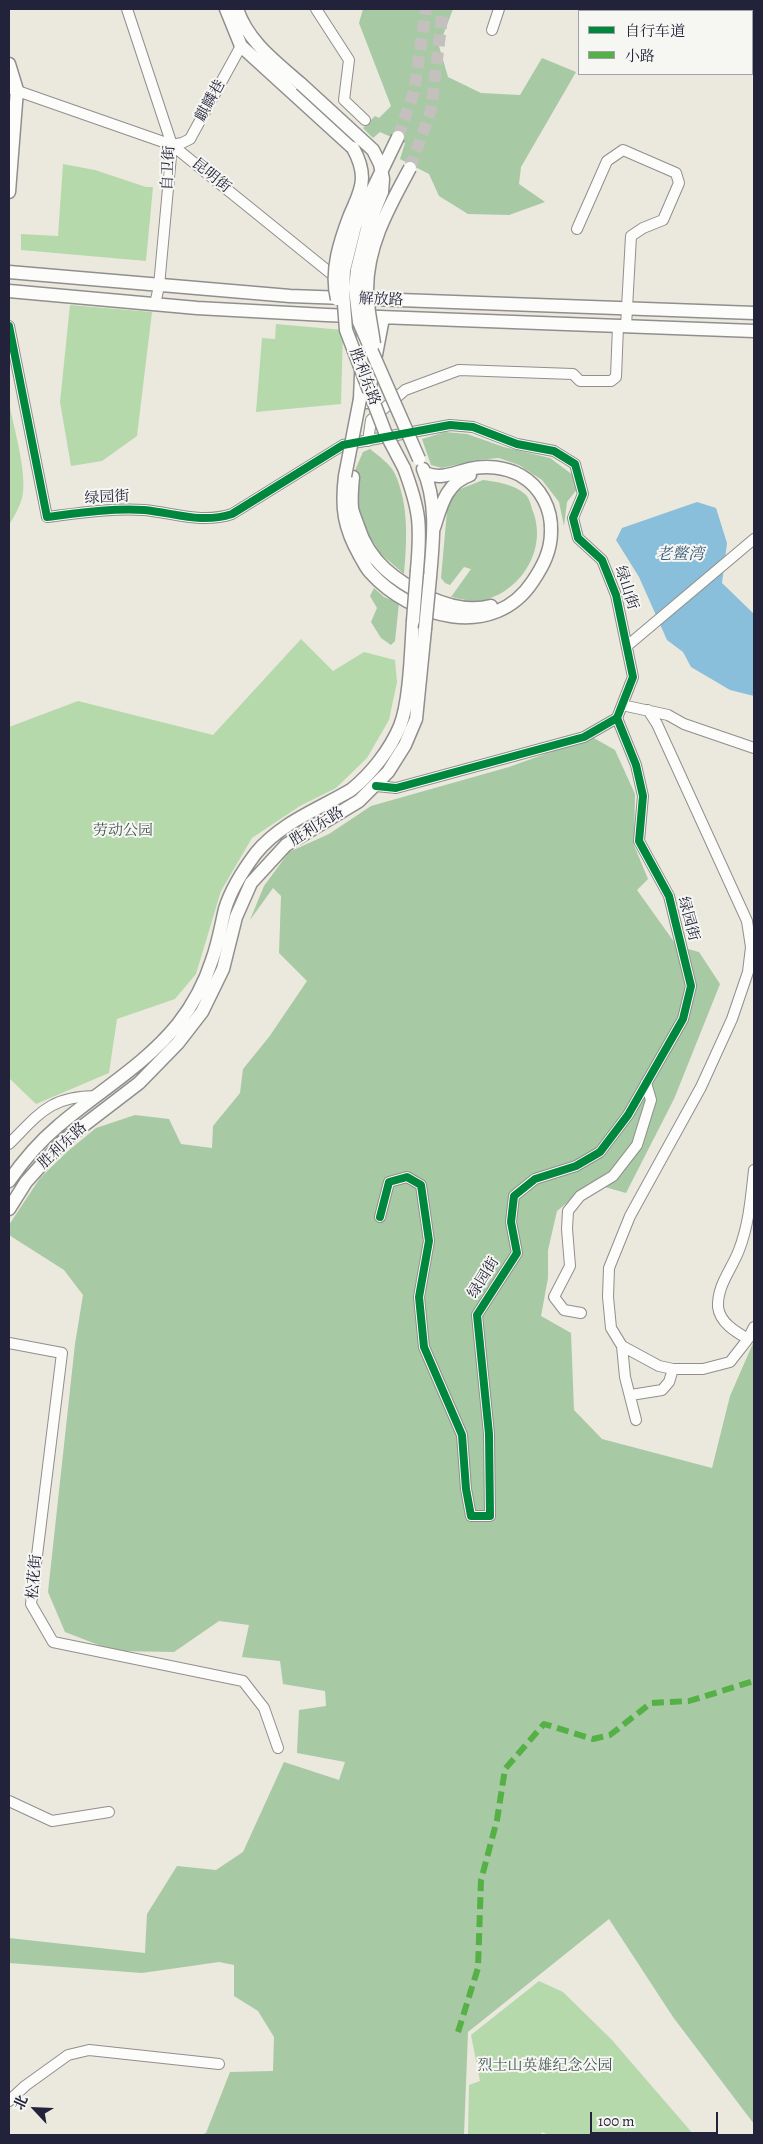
<!DOCTYPE html>
<html>
<head>
<meta charset="utf-8">
<style>
	body { margin:0 }
	#map { position:relative; width:763px; height:2144px; overflow:hidden; background:#ebe8de; font-family:Alegreya,"Noto Serif SC",serif }
	canvas { display:block }
	.frame { position:absolute; inset:0; border:10px solid #22223b; pointer-events:none }
	.legend { position:absolute; left:578px; top:10px; width:175px; height:65px; box-sizing:border-box; background:#f6f6f2; border:1px solid #a1a1a9; margin:0; padding:6px 9px; list-style:none; font-size:15px; color:#22223b }
	.legend li { display:flex; align-items:center; gap:10px; height:25px }
	.legend b { width:25px; border:1px solid #a1a1a9 }
	.north { position:absolute; left:10px; top:2084px; width:50px; height:50px; -webkit-text-stroke:4px #f6f6f2; paint-order:stroke; rotate:295deg; font-size:14px; font-weight:700; line-height:20px; text-align:center; color:#22223b }
	.north::after { content:''; display:block; margin:auto; width:18px; height:22px; background:#22223b; clip-path:polygon(50% 0,100% 100%,50% 72%,0 100%) }
	.scale { position:absolute; left:590px; top:2112px; width:128px; height:22px; box-sizing:border-box; border:2px solid #22223b; border-top:0; padding-left:6px; font-size:15px; line-height:18px; white-space:nowrap; color:#22223b; -webkit-text-stroke:4px #f6f6f2; paint-order:stroke }
</style>
</head>
<body>
<div id="map">
<canvas width="763" height="2144"></canvas>
<div class="frame"></div>
<ul class="legend">
<li><b style="height:6px;background:#00873e"></b>自行车道</li>
<li><b style="height:6px;background:#55b146"></b>小路</li>
</ul>
<div class="north">北</div>
<div class="scale">100 m</div>
</div>
<script>
const context = document.querySelector('canvas').getContext('2d');
context.lineJoin = 'round';
function fill(path, color) { context.fillStyle = color; context.fill(path, 'evenodd'); }
function stroke(path, color, width, dash) { context.strokeStyle = color; context.lineWidth = width; context.lineCap = dash ? 'butt' : 'round'; context.setLineDash(dash || []); context.stroke(path); }
function write(font, color, halo, rows, align = 'center') {
  context.font = font + ' Alegreya,"Noto Serif SC",serif'; context.lineWidth = 4; context.setLineDash([]); context.textBaseline = 'middle'; context.strokeStyle = halo; context.fillStyle = color; for (const [text, x, y, turn = 0] of rows) {
    context.save(); context.translate(x, y); context.rotate((+turn || 0) * Math.PI / 180); context.textAlign = isNaN(turn) ? turn : align; if (halo) context.strokeText(text, 0, 0); context.fillText(text, 0, 0); context.restore();
  }
}
fill(new Path2D(`
	M63 164 95 170 146 187H153L146 261 21 250V234L58 236Z
	M70 305 152 312 137 436 102 461 71 466 60 402Z
	M276 324 343 330 341 404 256 412 262 338 275 339Z
	M9 403C14 428 26 469 23 493 21 505 15 515 9 525Z
	M301 639 333 671 364 652 395 660 397 682 389 720 367 758 336 788 300 806 252 838 221 891 196 974 175 999 117 1019 109 1073 36 1104 9 1078V727L78 701 213 735Z
	M539 1981 563 1992 612 2040 694 2135H549L542 2132 540 2135H468L469 2085 480 2081 471 2035Z`), '#b6d9ac');
fill(new Path2D(`
	M363 9H453L439 46 448 77 481 93 520 95 542 58 576 72 521 167 519 184 545 202 509 215 468 214 439 196 429 174 400 159 405 143 380 132 373 138 363 128 375 116 379 118 391 106 359 23Z
	M445 432 467 434 504 447 550 458 573 475 578 488 567 502 564 526 559 502 542 480 519 465 499 458 476 460 442 468 431 465 422 439Z
	M370 449C379 456 390 464 395 474 409 505 407 541 404 574L381 554 368 534 357 502 353 475 363 452Z
	M483 480C498 482 514 484 526 495 529 498 531 505 532 509 548 546 524 589 485 600 475 603 461 599 451 597L471 569 464 567 450 585 445 583 441 578 448 500 458 490Z
	M374 588 384 597 399 603 395 641 391 645 381 638 371 622 377 608 370 596Z
	M592 737 615 750 635 794 634 845 648 879 637 890 677 946 699 952 720 984 674 1099 626 1193 591 1183 557 1211 548 1250V1278L541 1316 571 1333 574 1410 602 1439 712 1468 730 1396 754 1341V2124L673 2017 609 1919 468 2032 464 2135H200L206 2133 230 2072 273 2071 274 2037 258 2011 234 1996V1965L219 1962 142 1973 9 1963V1938L145 1953 147 1914 177 1866 216 1870 243 1852 284 1762 339 1780 345 1762 297 1753 299 1710 326 1706 325 1691 283 1684 280 1661 242 1657 249 1625 219 1621 174 1652 114 1651 65 1632 48 1592 75 1344 83 1295 64 1270 9 1235V1225L40 1178 68 1151 96 1128 135 1115 169 1119 181 1144 212 1148 213 1126 240 1093 243 1069 269 1037 307 981 279 953 281 896 273 888 250 920 264 886 289 852 329 834 371 806 509 767Z`), '#a7c9a3');
fill(new Path2D(`
	M697 502 716 508 727 543 722 583 754 614V696L730 690 691 667 683 652 667 640 639 577 616 540 622 528Z`), '#89bfda');
stroke(new Path2D(`
	M398 137 414 92 426 9
	M410 168 431 110 443 9`), '#c3c0bd', 12, [12, 6]);
const minor = new Path2D(`
	M127 9 172 145 159 286 155 304
	M316 9 349 60 344 100 365 120
	M492 30 499 9
	M9 88 172 145 339 280
	M172 145 182 143 190 139 241 46
	M577 229 607 161 623 150 676 173 679 183 663 220 643 228 631 236 626 326
	M9 326 47 517C79 513 111 508 144 510 175 513 201 524 232 514L343 445 450 425 473 427 517 444 554 451 575 464 583 494 573 518 578 538 602 560 616 595 633 677 617 718 584 737 396 788 376 786
	M368 441 371 420 405 390 459 370 573 374 580 381H611L616 377 618 326
	M627 646 754 539
	M622 705 668 715 684 724 754 748
	M648 710 657 724 747 921 751 947 748 972 732 1019 701 1087 630 1216 609 1268 608 1297 611 1328 622 1346 659 1366 673 1369H703L730 1362 748 1339 754 1327
	M9 1144C39 1114 50 1096 96 1096
	M380 1217 389 1182 407 1177 421 1185 429 1241 419 1297 424 1347 462 1435 466 1489 471 1516H490L489 1434 477 1315 517 1253 511 1222 514 1196 535 1179 576 1166 600 1152 628 1115 683 1019 691 986 669 896 639 841 643 796 636 765 617 718
	M581 1313 564 1310 554 1297 570 1266 567 1229 568 1211 580 1196 613 1176 637 1145 651 1100 646 1083
	M748 1339C736 1332 720 1323 718 1307 717 1285 732 1269 739 1250 749 1224 751 1197 754 1170
	M9 1343 62 1353 31 1604 53 1642 243 1681 264 1708 278 1748
	M622 1346 625 1377 636 1420
	M631 1395 662 1390 669 1382 673 1369
	M9 1801 52 1821 109 1812
	M9 2101 25 2086 68 2055 89 2050 219 2064`);
const major = new Path2D(`
	M226 9 241 46 353 148
	M237 9C248 42 276 62 301 84
	M9 64 17 90 9 192
	M9 272 290 296 754 313
	M9 291 197 308 326 315 754 331
	M360 399 363 329
	M367 402 383 318
	M404 468C420 511 421 525 417 570
	M423 469C438 503 433 541 430 577
	M345 476C341 508 344 528 360 556 363 561 366 568 370 572 411 618 494 641 533 581 543 566 551 551 551 532 552 509 541 487 520 475 505 467 486 465 469 469 453 473 441 480 425 473
	M353 477C352 487 351 498 352 508 353 514 356 520 358 526 369 562 396 581 428 597 448 606 470 612 491 606
	M434 528C441 506 446 483 470 475
	M9 1181C23 1161 38 1143 57 1127 97 1092 144 1066 178 1024 192 1006 205 982 212 960 218 944 221 926 225 909 231 889 244 869 256 853 280 823 319 809 351 790 371 774 390 750 400 726 410 701 411 650 413 621
	M9 1209 26 1182 62 1142 139 1083 178 1043 202 1012 223 969 236 917 251 883 286 845 359 801 388 772 405 745 416 719 425 629`);
stroke(minor, '#918f8e', 12);
stroke(major, '#918f8e', 15);
stroke(minor, '#fcfcfa', 10);
stroke(major, '#fcfcfa', 12);
const majorBridge = new Path2D(`
	M301 84 373 150 380 164 383 179 382 192 367 229 357 270 355 289 359 322 419 459
	M398 137 355 226 344 270 343 291 346 330 385 432 404 468
	M337 299C330 271 340 241 350 215 355 203 362 191 362 178 362 167 358 157 353 148
	M374 344C372 327 367 308 367 290 367 245 389 207 410 168
	M345 476 360 399
	M413 621 417 570
	M425 629 430 577`);
stroke(majorBridge, '#918f8e', 15, []);
stroke(majorBridge, '#fcfcfa', 12);
stroke(new Path2D(`
	M458 2032 478 1968 481 1880 497 1820 505 1769 544 1724 593 1739 610 1735 651 1703 689 1701 754 1681`), '#55b146', 6, [12, 6]);
stroke(new Path2D(`
	M9 326 47 517C79 513 111 508 144 510 175 513 201 524 232 514L343 445 450 425 473 427 517 444 554 451 575 464 583 494 573 518 578 538 602 560 616 595 633 677 617 718 584 737 396 788 376 786
	M380 1217 389 1182 407 1177 421 1185 429 1241 419 1297 424 1347 462 1435 466 1489 471 1516H490L489 1434 477 1315 517 1253 511 1222 514 1196 535 1179 576 1166 600 1152 628 1115 683 1019 691 986 669 896 639 841 643 796 636 765 617 718`), '#00873e', 8);
write('15px', '#22223b', '#f6f6f2', [
	["麒麟巷",211,101,-61],
	["自卫街",169,168,-87],
	["昆明街",211,176,39],
	["解放路",381,300,2],
	["胜利东路",364,377,69],
	["绿园街",107,498,-3],
	["绿山街",626,588,72],
	["胜利东路",317,827,-32],
	["绿园街",688,919,75],
	["胜利东路",63,1146,-43],
	["绿园街",484,1278,-58],
	["松花街",35,1577,-85]
]);
write('15px', '#415551', '#f6f6f2', [
	["劳动公园",123,831],
	["烈士山英雄纪念公园",545,2066]
]);
write('italic 16px', '#3a5a7a', '#f6f6f2', [
	["老鳖湾",680,555]
]);
</script>
</body>
</html>
